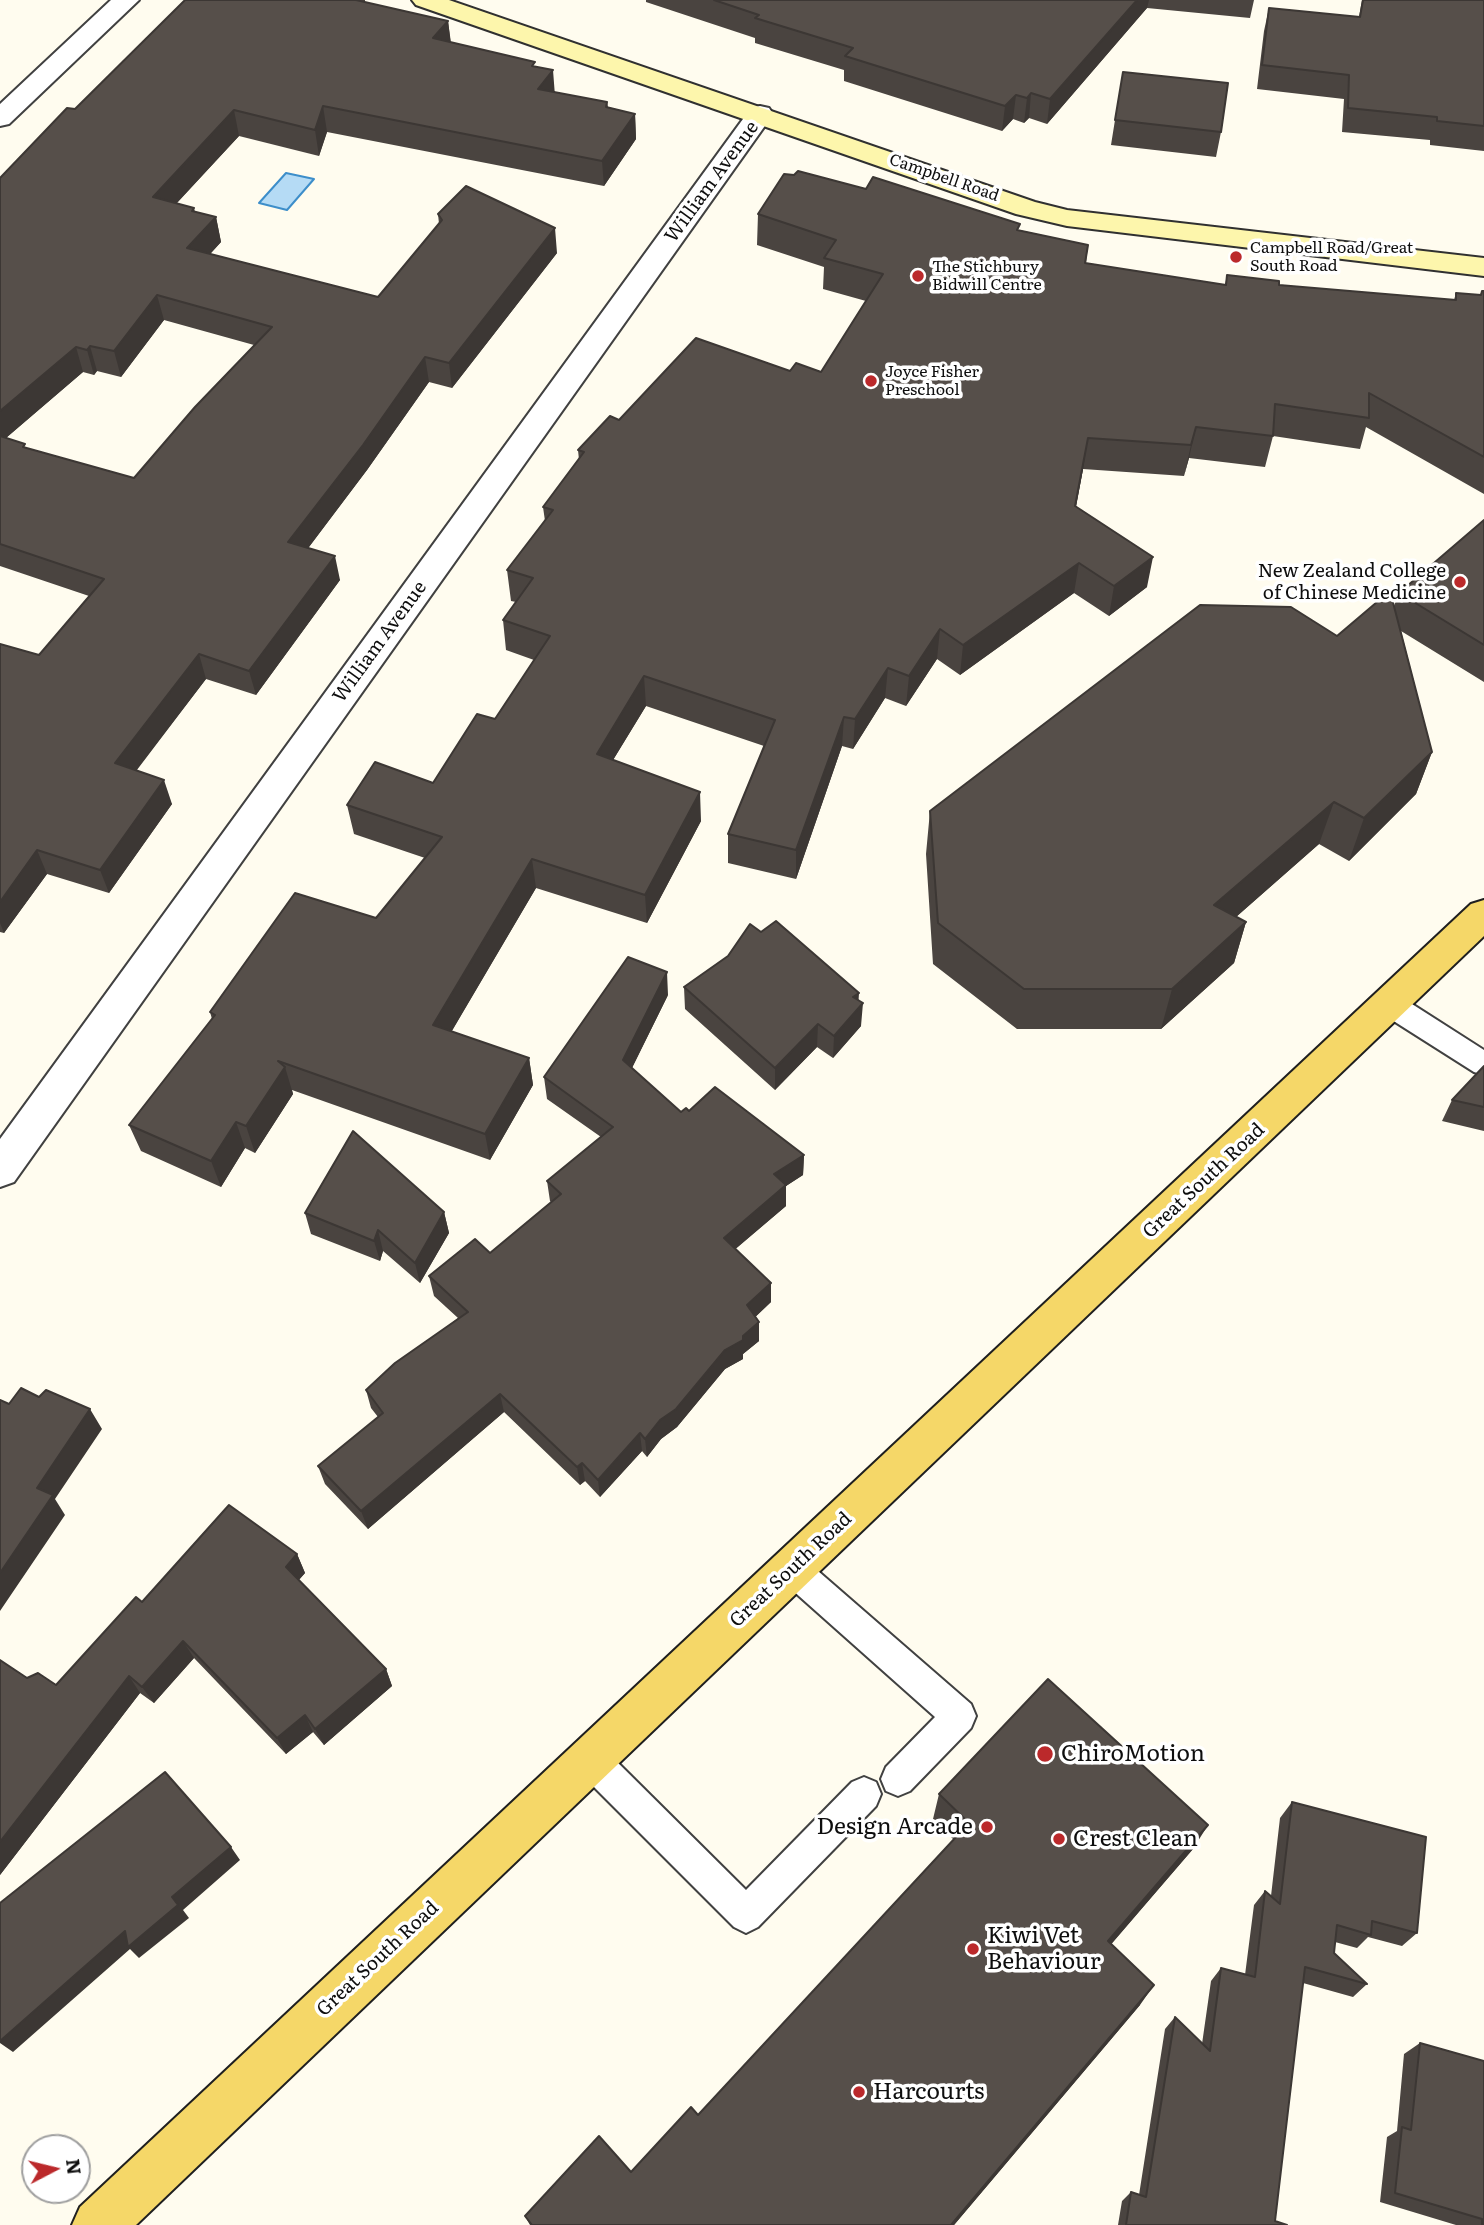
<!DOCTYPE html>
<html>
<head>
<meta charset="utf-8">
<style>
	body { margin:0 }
	#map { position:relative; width:1484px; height:2225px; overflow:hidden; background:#fffcef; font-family:Literata,serif }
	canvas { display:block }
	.north { position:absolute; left:21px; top:2134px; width:70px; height:70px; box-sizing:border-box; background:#fff; border:2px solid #9f9f9f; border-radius:50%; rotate:83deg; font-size:19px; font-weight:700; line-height:28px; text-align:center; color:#0e0e0e }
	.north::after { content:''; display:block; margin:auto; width:24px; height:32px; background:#bb292b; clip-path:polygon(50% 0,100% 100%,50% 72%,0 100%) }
</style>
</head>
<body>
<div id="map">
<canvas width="1484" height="2225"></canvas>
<div class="north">N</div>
</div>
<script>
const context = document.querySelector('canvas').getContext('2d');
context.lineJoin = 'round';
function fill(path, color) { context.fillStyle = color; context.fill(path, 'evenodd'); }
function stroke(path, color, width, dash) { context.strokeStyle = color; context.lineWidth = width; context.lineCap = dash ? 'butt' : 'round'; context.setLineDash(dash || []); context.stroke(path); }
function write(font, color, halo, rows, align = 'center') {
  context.font = font + ' Literata,serif'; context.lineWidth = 7; context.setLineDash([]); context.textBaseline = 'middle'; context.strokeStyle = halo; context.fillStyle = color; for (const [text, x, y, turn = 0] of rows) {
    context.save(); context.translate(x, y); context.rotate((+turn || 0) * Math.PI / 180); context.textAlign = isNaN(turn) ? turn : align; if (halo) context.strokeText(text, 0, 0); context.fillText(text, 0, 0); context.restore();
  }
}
const water = new Path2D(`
	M286 173 314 179 287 210 259 203Z`);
fill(water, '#b5dbf5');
stroke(water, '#3d8eca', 2);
const lane = new Path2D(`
	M1391 994 1401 997 1484 1050V1075L1474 1072 1381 1013 1377 1005 1381 997Z
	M792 1554 803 1558 971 1704 976 1716 971 1728 910 1791 898 1796 886 1791 881 1779 886 1767 935 1717 781 1580 776 1569 781 1558Z
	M590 1742 602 1747 746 1890 852 1782 864 1777 876 1782 881 1794 876 1806 758 1927 746 1933 734 1927 578 1771 573 1759 578 1747Z`);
const street = new Path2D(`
	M111 0H139L9 124 0 126V104Z
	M760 106 769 108 773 114 769 120 14 1182 0 1187V1139L751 108Z`);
const secondary = new Path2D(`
	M412 0H449L1035 202 1067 210 1484 258V276L1067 226 1016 214 416 5Z`);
const primary = new Path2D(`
	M1484 900V936L136 2225H72L80 2207 1471 904Z`);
stroke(lane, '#414141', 4);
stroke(street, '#414141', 4);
stroke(secondary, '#303030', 4);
stroke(primary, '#1f1f1f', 4);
fill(lane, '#fff');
fill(street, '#fff');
fill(secondary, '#fdf6ac');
fill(primary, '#f5d768');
fill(new Path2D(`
	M185 0H365V2L448 21 451 43 535 67 555 92 607 102 608 107 635 114 636 139 604 186 327 132 319 156 239 136 177 203 195 212 216 217 221 242 210 254 378 297 439 224 438 214 557 253 452 388 429 382 367 470 308 548 340 580 256 695 206 679 136 770 172 804 109 893 47 874 4 933 0 932V644L39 655 89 596 0 566V178L75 109ZM164 320 254 345 134 478 27 448 6 438 83 372 94 375 97 371 121 377Z
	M646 0H1254L1250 18 1147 8 1047 124 1029 118 1024 123 1013 119 1002 131 844 81V70L755 43V38L646 2Z
	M1362 0H1484V151L1430 145V140L1342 132 1344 99 1257 89 1264 31 1269 8 1359 17Z
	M1115 120 1221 132 1216 157 1111 145Z
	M758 214 1019 230 1088 245 1086 263 1225 285 1227 275 1279 285 1454 300 1456 293 1480 295 1482 291H1484V494L1366 427 1360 449 1273 436 1265 467 1189 458 1184 476 1083 469 1076 507 1147 587 1109 616 1074 593 960 675 937 659 906 706 885 698 853 749 842 746 796 879 728 863V834L764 746 646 706 613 760 701 821 647 923 536 888 451 1032 529 1058 533 1085 490 1160 292 1090 293 1094 255 1153 245 1148 221 1187 141 1151 129 1125 212 1019 210 1012 376 918 425 858 354 834 347 805 433 783 495 719 534 660 506 650 503 620 516 602 511 601 507 570 545 521 543 507 579 460 578 450 619 420 790 371 821 372 866 301 823 289 824 267 757 245Z
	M1484 520V682L1401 631 1432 752 1416 794 1349 861 1319 844 1236 917 1246 922 1234 963 1161 1029H1017L933 964 926 854 930 811 1337 636 1394 606 1399 593Z
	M684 987 858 1000 861 1026 833 1058 817 1047 775 1090 685 1009Z
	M668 995 632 1068 681 1112 689 1111 804 1155 803 1175 786 1186V1206L735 1249 771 1283V1302L755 1317 759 1341 743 1354V1359L725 1369 677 1427 661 1439 647 1457 642 1451 600 1497 585 1481 580 1485 504 1412 368 1529 325 1484 318 1466 378 1417 371 1408 366 1390 458 1318 434 1296 429 1276 490 1253 551 1202 550 1201 547 1181 601 1137 547 1099 544 1077Z
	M1484 1066V1131L1442 1121 1452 1100Z
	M444 1212 449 1233 420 1283 383 1251 380 1261 311 1234 305 1213Z
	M297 1554 305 1573 299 1580 386 1669 392 1686 324 1745 313 1732 286 1754 194 1658 154 1703 140 1693 0 1875 27 1678 56 1685 142 1602Z
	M939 1794 1193 1849 1111 1944 1140 2005 954 2225H530L525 2216 631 2172 698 2115 954 1840 933 1819Z
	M1292 1802 1417 1933 1402 1946 1368 1937 1357 1948 1335 1942 1334 1953 1367 1984 1353 1997 1303 1983 1275 2221 1287 2225H1118L1122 2201 1131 2192 1139 2195 1165 2029 1175 2017 1202 2044 1211 1981 1221 1968 1245 1975 1254 1905 1265 1891 1271 1896 1280 1818Z
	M1420 2043 1484 2225H1456L1380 2202 1387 2137 1397 2131 1404 2054Z`), '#4a4440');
fill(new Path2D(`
	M1137 0H1149L1147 8 1047 124 1050 99Z
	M448 21 451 46 433 38Z
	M553 70 555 96 538 89Z
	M1031 93 1029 118 1024 123 1027 98Z
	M1016 95 1013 119 1002 131 1005 106Z
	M323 106 327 132 319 156 315 130Z
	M234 110 239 136 159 222 153 197Z
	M635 114 636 139 604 186 602 161Z
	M194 208 200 233 216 217 221 242 193 273 187 248 192 211Z
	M555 228 557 253 452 388 449 363Z
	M157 295 164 320 121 377 114 351Z
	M90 346 97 371 94 375 87 350Z
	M76 347 83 372 0 443V411Z
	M425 357 429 382 367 470 294 567 288 542Z
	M1196 427 1189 458 1184 476 1191 445Z
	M1088 438 1083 469 1070 537 1075 506Z
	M335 556 340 580 256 695 249 671Z
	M1153 557 1147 587 1109 616 1114 586Z
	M1079 563 1074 593 960 675 963 645Z
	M940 629 937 659 906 706 909 676Z
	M199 654 206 679 124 787 115 763Z
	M888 668 885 698 853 749 855 719Z
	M644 676 646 706 599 783 597 754Z
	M844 717 842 746 796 879V850Z
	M1432 752 1416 794 1349 861 1364 818Z
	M164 780 172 804 109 893 100 870Z
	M700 792 701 821 647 923 645 895Z
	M1334 802 1319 844 1203 946 1214 905Z
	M37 850 47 874 4 933 0 923V902Z
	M532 859 536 888 439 1053 433 1025Z
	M1246 922 1234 963 1161 1029 1172 989Z
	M667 972 668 995 625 1082 623 1060Z
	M859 993 858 1009 863 1003 861 1026 833 1058 834 1036 853 997Z
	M818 1024 817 1047 775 1090V1068Z
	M529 1058 533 1085 490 1160 485 1134Z
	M285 1067 293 1094 255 1153 246 1126Z
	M236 1122 245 1148 221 1187 211 1161Z
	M804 1155 803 1175 786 1186V1206L725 1258 724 1238 774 1174Z
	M444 1212 449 1233 420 1283 415 1263Z
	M378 1230 383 1251 380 1261 374 1241Z
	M771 1283V1302L747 1325V1305Z
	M759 1322V1341L743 1354V1359L725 1369 677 1427 661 1439 647 1457 645 1439 660 1420 725 1350Z
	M500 1394 504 1412 368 1529 361 1511Z
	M90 1409 102 1429 55 1499 65 1515 0 1611V1573L37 1488Z
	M640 1433 642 1451 600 1497 598 1480Z
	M582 1463 585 1481 580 1485 577 1467Z
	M297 1554 305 1573 294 1585 286 1567Z
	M183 1641 194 1658 154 1703 142 1687Z
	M386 1669 392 1686 324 1745 315 1729Z
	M129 1676 140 1693 0 1875V1842Z
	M305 1715 313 1732 286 1754 277 1738Z
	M1208 1825 1193 1849 1096 1962 1108 1941Z
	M231 1847 240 1860 183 1910 189 1918 139 1958 130 1949 13 2052 0 2043V2041L125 1931 172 1897Z
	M1154 1985 1140 2005 954 2225H951Z`), '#3c3734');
const building = new Path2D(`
	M185 0H356L448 21 433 38 535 62 532 66 553 70 538 89 607 102 606 107 635 114 602 161 323 106 315 130 234 110 153 197 194 208 192 211 216 217 187 248 378 297 442 220 438 214 466 186 555 228 449 363 425 357 363 445 288 542 335 556 249 671 199 654 115 763 164 780 100 870 37 850 0 902V644L39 655 104 579 0 544V436L25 444 23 447 134 478 195 407 272 327 157 295 114 351 90 346 87 350 76 347 0 411V178L67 108 75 109Z
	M714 0H1137L1050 99 1031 93 1027 98 1016 95 1005 106 845 56 853 48 755 18 759 15Z
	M1363 0H1484V126L1437 121V117L1348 108 1349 75 1262 65 1269 8 1360 17Z
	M1123 72 1228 83 1221 132 1115 120Z
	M798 171 866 189 873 177 1020 224 1017 230 1088 245 1085 263 1226 285 1227 275 1279 281V285L1456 300V293L1481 295 1482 291H1484V457L1369 393V418L1275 404 1273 436 1196 427 1191 445 1088 438 1075 506 1153 557 1114 586 1079 563 963 645 940 629 909 676 888 668 855 719 844 717 796 850 728 834 775 720 644 676 597 754 700 792 645 895 532 859 433 1025 529 1058 485 1134 278 1061 285 1067 246 1126 236 1122 211 1161 129 1125 215 1015 210 1012 295 893 376 918 442 837 347 805 375 762 433 783 477 714 495 719 550 636 503 620 533 578 507 570 553 510 543 507 584 452 578 450 610 416 619 420 696 338 790 371 796 363 821 372 883 274 824 258 836 240 758 214 784 174 794 175Z
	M1484 520V645L1399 593Z
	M1390 591 1432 752 1364 818 1334 802 1214 905 1246 922 1172 989H1024L938 923 930 811 1200 605 1291 607 1337 636Z
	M776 921 859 993 853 997 863 1003 834 1036 818 1024 775 1068 684 987 728 956 750 924 761 932Z
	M628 957 667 972 623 1060 681 1112 686 1108 689 1111 715 1087 804 1155 774 1174 786 1185 724 1238 771 1283 747 1305 759 1322 743 1336V1340L725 1350 676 1409 660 1420 645 1439 640 1433 598 1480 582 1463 577 1467 500 1394 361 1511 318 1466 383 1413 366 1390 395 1363 468 1312 429 1276 475 1239 490 1253 561 1194 547 1181 613 1127 544 1077Z
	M1484 1066V1107L1452 1100Z
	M353 1131 444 1212 415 1263 378 1230 374 1241 305 1213Z
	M21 1388 39 1397 46 1390 90 1409 37 1488 53 1495 0 1573V1400L9 1404Z
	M229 1505 297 1554 286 1567 386 1669 315 1729 305 1715 277 1738 183 1641 142 1687 129 1676 0 1842V1660L27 1678 38 1673 56 1685 136 1597 142 1602Z
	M1048 1679 1208 1825 1108 1941 1154 1985 951 2225H532L525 2216 599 2136 631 2172 691 2107 698 2115 969 1823 939 1794Z
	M165 1772 231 1847 172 1897 178 1905 128 1947 125 1931 0 2041V1903Z
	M1292 1802 1426 1837 1417 1933 1372 1921 1371 1935 1337 1925 1334 1953 1367 1984 1305 1967 1275 2221 1287 2225H1126L1131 2192 1146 2197 1175 2017 1210 2051 1221 1968 1255 1977 1265 1891 1280 1904Z
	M1420 2043 1484 2061V2225H1482V2219L1395 2193 1402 2127 1411 2130Z`);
fill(building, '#564f4a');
stroke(building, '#3c3734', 2);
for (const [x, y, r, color] of [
	[1236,257,7,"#bb292b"],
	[918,276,7,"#bb292b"],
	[871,381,7,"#bb292b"],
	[1460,582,7,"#bb292b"],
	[1045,1754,9,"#bb292b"],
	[987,1827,7,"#bb292b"],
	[1059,1839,7,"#bb292b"],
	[973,1949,7,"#bb292b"],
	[859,2092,7,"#bb292b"]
]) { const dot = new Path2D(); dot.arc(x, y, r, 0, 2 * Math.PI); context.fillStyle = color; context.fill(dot); stroke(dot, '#fff', 2.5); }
write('16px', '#0e0e0e', '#fff', [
	["Campbell Road",944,178,19]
]);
write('16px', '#0e0e0e', '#fff', [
	["Campbell Road/Great",1250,248],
	["South Road",1250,266],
	["The Stichbury",932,267],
	["Bidwill Centre",932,285],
	["Joyce Fisher",885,372],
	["Preschool",885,390]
], 'left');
write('19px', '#0e0e0e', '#fff', [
	["William Avenue",712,182,-54],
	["William Avenue",380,642,-54],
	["Great South Road",1204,1181,-43],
	["Great South Road",791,1570,-43],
	["Great South Road",378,1959,-43]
]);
write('19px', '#0e0e0e', '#fff', [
	["New Zealand College",1446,571],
	["of Chinese Medicine",1446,593]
], 'right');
write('23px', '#0e0e0e', '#fff', [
	["ChiroMotion",1061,1754],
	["Design Arcade",973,1827,"right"],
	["Crest Clean",1073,1839],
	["Kiwi Vet",987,1936],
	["Behaviour",987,1962],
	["Harcourts",873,2092]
], 'left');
</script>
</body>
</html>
